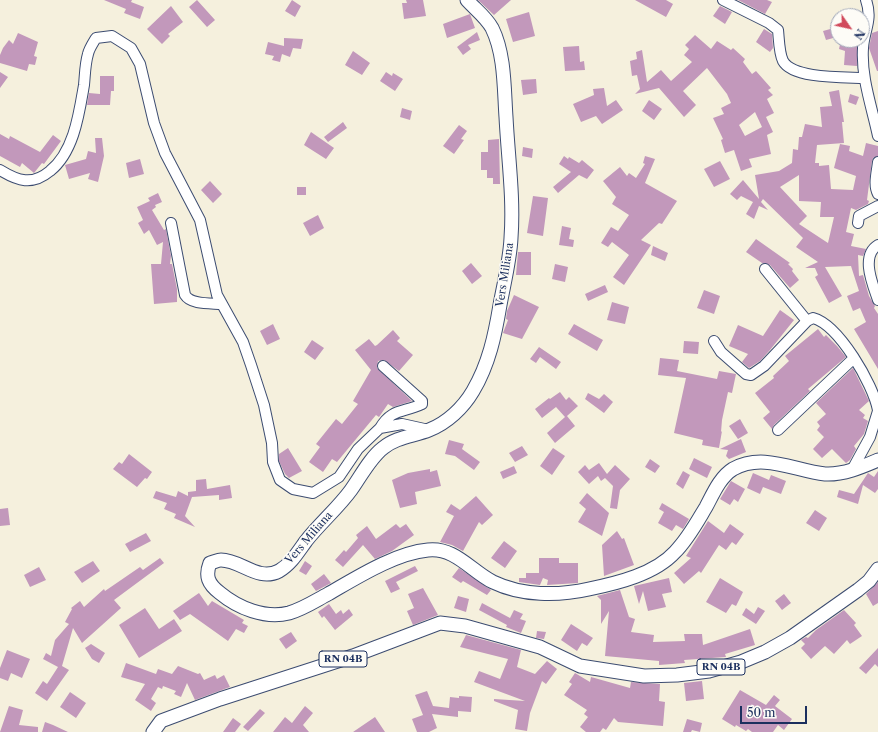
<!DOCTYPE html>
<html>
<head>
<meta charset="utf-8">
<style>
	body { margin:0 }
	#map { position:relative; width:878px; height:732px; overflow:hidden; background:#f5f0dd; font-family:"Libre Caslon Text",serif }
	canvas { display:block }
	.north { position:absolute; left:830px; top:8px; width:40px; height:40px; box-sizing:border-box; background:#fdfcf7; border:1px solid #a3aaba; border-radius:50%; rotate:124deg; font-size:11px; font-weight:700; line-height:16px; text-align:center; color:#1b2f5e }
	.north::after { content:''; display:block; margin:auto; width:14px; height:18px; background:#d1495b; clip-path:polygon(50% 0,100% 100%,50% 72%,0 100%) }
	.scale { position:absolute; left:740px; top:706px; width:67px; height:18px; box-sizing:border-box; border:2px solid #1b2f5e; border-top:0; padding-left:5px; font-size:12px; line-height:14px; white-space:nowrap; color:#1b2f5e; -webkit-text-stroke:3px #fdfcf7; paint-order:stroke }
</style>
</head>
<body>
<div id="map">
<canvas width="878" height="732"></canvas>
<div class="north">N</div>
<div class="scale">50 m</div>
</div>
<script>
const context = document.querySelector('canvas').getContext('2d');
context.lineJoin = 'round';
function fill(path, color) { context.fillStyle = color; context.fill(path, 'evenodd'); }
function stroke(path, color, width, dash) { context.strokeStyle = color; context.lineWidth = width; context.lineCap = dash ? 'butt' : 'round'; context.setLineDash(dash || []); context.stroke(path); }
function write(font, color, halo, rows, align = 'center') {
  context.font = font + ' "Libre Caslon Text",serif'; context.lineWidth = 3; context.setLineDash([]); context.textBaseline = 'middle'; context.strokeStyle = halo; context.fillStyle = color; for (const [text, x, y, turn = 0] of rows) {
    context.save(); context.translate(x, y); context.rotate((+turn || 0) * Math.PI / 180); context.textAlign = isNaN(turn) ? turn : align; if (halo) context.strokeText(text, 0, 0); context.fillText(text, 0, 0); context.restore();
  }
}
fill(new Path2D(`
	M104 0H132L131 2 144 7 140 19 124 13 126 9Z
	M197 0 215 20 207 27 189 7Z
	M292 0 301 6 295 17 285 11Z
	M406 0H423L426 16 404 19 402 3H407Z
	M478 0H511L494 15Z
	M635 0H666L673 4 666 17Z
	M738 0H767L772 2 765 14Z
	M171 6 183 22 168 34 170 36 162 44 147 29Z
	M720 6 732 12 725 24 713 16Z
	M529 12 535 36 513 42 506 19Z
	M470 14 475 28 447 38 443 24Z
	M834 28 837 37 826 40 823 31Z
	M764 29 772 34 773 48 770 52 756 42Z
	M878 31V71H877L869 48 872 33Z
	M477 32 480 40 468 45 471 49 463 55 457 47Z
	M18 33 38 42 34 56 37 57 35 65 29 64 27 71 0 63V55L3 48 9 40 13 44Z
	M695 35 711 49 717 41 731 50 733 48 745 59 743 62 752 74 756 71 771 88 768 90 773 95 767 99 774 113 766 117 773 132 767 135 771 154 749 159 752 167 741 171 734 150 725 153 721 140 723 139 713 118 724 114 721 108 731 103 727 94 707 68 683 91 696 105 684 117 659 88 635 94 640 89 637 75 632 76 630 61 637 59 636 52 642 50 647 82 661 70 671 81 692 62 684 55 689 49 685 45ZM755 112 762 127 745 136 739 125Z
	M284 38 303 39 301 49 293 48 290 57 282 54 280 62 272 60 274 56 265 54 268 42 284 46Z
	M841 40H857V66L844 65 845 51 839 49Z
	M579 46 580 62 584 61 585 70 565 71 563 47Z
	M353 51 370 63 362 75 345 65Z
	M0 72 8 77 0 88Z
	M386 72 392 76 393 73 403 79 395 91 380 81Z
	M100 76H114V91H111L110 105H87L89 93 100 94Z
	M536 79 537 93 523 95 521 80Z
	M604 88 607 106 616 100 623 110 602 124 596 116 581 122 573 104 594 95 593 89Z
	M839 90 844 122H842L844 143 817 145 815 163H819V166L829 165 831 189 853 190 856 176 834 168 840 144 850 146 849 151 863 156 866 143 878 146V156L873 158 872 161 867 200 869 201 868 204 856 210 851 208 846 232 854 234 851 246 866 249 863 256 858 255 859 276 863 275 869 296 875 306 874 308 878 314V369L854 329 866 322 860 308 853 311 847 296 859 291 851 266 825 267 842 296 829 303 815 277 818 275 815 268H805L818 262 796 247 803 238 763 199 761 202 768 210 759 206 754 219 746 214 753 202 741 196 737 200 730 194 743 180 759 199 755 175 779 171 792 163 793 149 798 150 799 137H802L805 124 822 127 820 107 832 106 829 92ZM799 175V201L821 202 820 217H834L828 243 799 224 807 216 780 187Z
	M850 94 859 97 856 105 848 102Z
	M649 100 662 109 654 120 642 111Z
	M402 108 412 111 410 120 400 117Z
	M343 122 347 128 328 142 324 137Z
	M459 125 467 131 461 139 464 140 454 154 443 146Z
	M311 132 334 148 326 159 304 145Z
	M0 134 9 139 10 136 40 152 53 135 61 141 44 164 42 163 34 173 22 163 20 167 0 156Z
	M95 138H102L104 156 98 182 88 179 90 173 69 179 65 165 86 159 88 151 96 153Z
	M499 139 500 184H493V178H487V170H481V152H488V140Z
	M523 147 533 149 532 158 522 156Z
	M564 156 568 159 569 157 579 163 582 160 594 170 587 179 579 175 558 193 553 187 571 172 559 164Z
	M645 156 655 159 645 183 677 201 662 224 659 223 641 240 651 245 624 285 613 277 629 255 612 242 608 247 601 243 611 227 618 231 629 215 612 204 616 197 603 181 620 167 627 176 629 173 636 178 645 164 643 163Z
	M140 159 144 174 129 178 126 163Z
	M720 161 730 179 714 187 704 169Z
	M210 181 222 194 213 203 201 190Z
	M297 187H306V195H297Z
	M158 193 162 202 155 205 156 207 152 210 164 230 166 229 171 256 170 264H172L177 289V302L154 304 151 264H161L163 242 157 245 149 230 144 234 138 223 143 220 137 207 150 201 148 198Z
	M533 196 548 198 543 236 527 233Z
	M318 215 324 228 310 236 303 223Z
	M562 226 571 228 569 239 574 240 573 247 559 245Z
	M756 239 790 263 788 264 793 269 792 271 799 280 790 288 770 265 762 263 746 252Z
	M653 246 668 253 665 261 651 255Z
	M518 252H531V275H516Z
	M471 263 482 276 472 284 462 271Z
	M555 264 568 267 565 282 552 279Z
	M605 285 608 292 588 301 585 294Z
	M704 290 720 296 714 314 697 308Z
	M514 295 539 307 522 339 503 333 508 320 506 319 507 311Z
	M612 302 629 307 625 324 607 320Z
	M780 310 794 320 770 350 760 361 749 368 742 362 748 354 729 346 738 325 763 336Z
	M273 324 280 339 267 345 260 331Z
	M574 324 603 340 597 351 568 334Z
	M818 329 824 337 826 335 837 346 846 357 808 389 810 391 774 425 772 429 763 418 770 412 755 393 774 378 773 376 789 361 785 356Z
	M393 330 400 338 397 341 413 355 399 371 384 360 378 361 377 368 412 401 393 407 388 404 379 417 376 415 337 462 332 459 323 472 309 462 320 447 316 444 336 419 342 424 358 404 353 401 371 370 355 350 369 339 375 346 377 345Z
	M312 340 324 348 315 360 304 352Z
	M684 341 699 342 698 354 683 353Z
	M539 347 561 362 556 369 540 357 536 363 530 359Z
	M660 358 679 360 677 371 717 379 719 371 736 374 732 393 728 392 722 420 721 432 722 431 719 448 702 445 703 440 674 433 686 378 658 375Z
	M853 368 869 401 859 410 865 415 863 418 868 421 864 434 854 446 856 449 850 460 846 463 832 449 822 458 813 449 824 437 817 430 820 426 817 422 826 414 816 403Z
	M560 392 566 400 569 397 578 406 567 416 575 426 555 443 547 433 565 417 556 407 542 418 535 409 549 398 550 399Z
	M588 393 599 399 604 394 613 402 604 413 585 399Z
	M740 419 748 433 738 439 729 426Z
	M741 439 746 452 729 459 726 456 728 450 720 449Z
	M449 440 464 444 462 449 480 462 474 470 455 456 445 454Z
	M522 446 528 455 515 462 509 453Z
	M288 448 302 471 289 478 285 474 279 461V454Z
	M553 448 565 456 552 475 540 466Z
	M129 454 152 472 147 479 145 478 137 487 113 469 119 462 122 464Z
	M694 458 712 467 707 478 689 469Z
	M650 459 660 466 655 473 645 467Z
	M599 463 607 474 615 465 630 479 620 490 617 509 610 508 613 486 605 478 601 481 598 476 589 484 578 472 585 465 589 470Z
	M514 466 517 473 503 479 500 472Z
	M430 469V472L437 470 441 486 415 492 417 504 400 508 392 480 408 473Z
	M683 471 690 475 683 489 676 484Z
	M878 471V489L875 493 863 485 858 504 837 497 839 490 854 494 868 473 874 477Z
	M753 473 769 480 771 475 786 481 781 494 763 487 760 494 747 488Z
	M206 479 207 489 230 485 232 498 219 500V495L192 497 185 516 195 527 174 518 176 514 164 509 167 503 153 498 156 491 176 497 178 491 188 496V492L196 491V480Z
	M731 481 745 489 738 502 734 499 730 505 720 499Z
	M587 493 609 513 602 536 578 522 586 509 579 503Z
	M476 496 493 515 482 525 479 522 463 551 452 545 440 542 454 516 446 512 451 504 460 510Z
	M662 503 689 519 683 529 676 525 672 531 658 523 664 512 659 509Z
	M8 508 10 525 0 526V509Z
	M815 510 827 518 819 531 806 523Z
	M708 521 724 533 730 524 744 534 736 545 732 542 726 550 719 545 701 573 699 571 684 584 674 573 691 558 686 556Z
	M396 524 400 528 406 524 414 535 392 551 375 559 363 545 343 567 335 560 344 550 346 552 358 538 356 535 367 526 376 539Z
	M617 531 622 539 624 538 634 565 604 576 602 545Z
	M146 533 151 541 130 552 125 544Z
	M504 541 517 551 505 568 491 558Z
	M160 558 164 563 114 600 121 608 82 643 73 628 62 666 69 670 47 701 35 693 43 681 47 684 58 667 43 659 46 653 51 656 55 640 69 624 65 622 72 609 71 608 80 601 84 607 104 589 105 591 140 567 143 570Z
	M539 558H559V563H578V583L547 585 548 580 543 578 540 585 519 582V578H526V573H539Z
	M93 561 100 571 82 583 74 572Z
	M305 561 312 566 306 575 299 571Z
	M415 566 418 571 396 582 400 589 391 593 385 581Z
	M39 567 46 580 30 587 24 575Z
	M459 568 491 590 487 595 463 581 461 583 452 577Z
	M324 574 331 583 316 591 311 584Z
	M669 578 672 592 662 594 666 607 648 611 643 591 639 604 634 586Z
	M720 578 743 592 736 606 732 604 726 613 706 602Z
	M878 582V603L873 606 866 594Z
	M423 588 438 615 413 625 407 611 414 608 408 594Z
	M620 590 629 617 635 619 631 632 654 635 653 642 685 641 684 634H702L703 645 750 629 755 645 725 654 726 657 684 660 685 663 659 665V661L605 656 609 611 601 624V600L597 596Z
	M199 593 208 606 212 601 244 620 242 623 248 626 244 633 236 629 228 641 190 614 180 620 173 611Z
	M784 594 791 603 782 610 775 601Z
	M458 596 469 599 466 612 454 608Z
	M482 603 510 618 514 610 523 614 520 619 526 621 521 633 506 627 507 625 479 610Z
	M329 604 336 614 341 610 343 614 349 609 353 615 335 630 324 616 322 618 318 612Z
	M758 607 765 611 756 624 742 615 746 608 754 614Z
	M145 608 159 629 174 619 182 631 139 658 119 625Z
	M844 610 856 623 854 625 862 636 850 644 847 640 834 654 825 646 811 659 801 648 805 644 801 640 806 637 808 638 816 630Z
	M571 624 593 638 587 646 582 643 577 651 561 640Z
	M537 631 546 632 544 639 536 638Z
	M291 632 297 641 286 649 279 639Z
	M466 635 521 650 517 667 535 674 547 661 557 669 546 684 542 681 530 713 527 731 515 729 518 710 494 701V699L525 701 474 682 479 671 500 679 508 659 460 647Z
	M91 644 105 653 99 663 92 659 85 648Z
	M878 648V667L875 664 866 674 859 668Z
	M7 650 30 659 22 678 11 673 8 681 0 678V668Z
	M126 663 156 674 158 669 172 674 178 666 198 674 200 673 204 680 215 675 217 679 224 675 230 687 195 700 187 683 181 697 174 694 176 691 163 686 162 689 158 687 151 699 156 703 151 711 135 700 145 684 121 677Z
	M575 673 590 682 591 677 630 688 631 682 660 684 659 701 665 702 663 726 618 722 614 718 606 730 603 728 600 732H586L580 727 588 717 584 714 587 710 564 695 572 684 569 682Z
	M702 681 704 699 686 701 684 683Z
	M740 690 766 705 774 695 780 700 775 706 792 719 784 730 778 725 773 732H752L748 729 746 731 736 725 735 727 722 719Z
	M427 691 433 706 449 708 450 697 459 698V696L472 697 471 712 458 711V717L432 714 437 728 429 732H417L412 719 423 715 415 695Z
	M70 692 86 703 76 718 60 707Z
	M9 706 23 710 19 725 38 727V732H0Z
	M305 706 313 713 303 725 309 732H273L285 717 292 723Z
	M260 709 265 713 248 731 243 727Z
	M375 717 385 732H353Z
	M233 718 241 724 235 732H223Z
	M687 719 702 723 700 732 692 730 691 732H683Z
	M45 722 53 725 68 732H42Z`), '#c298bb');
const minor = new Path2D(`
	M723 0 769 23 778 30C779 39 779 53 783 61 793 79 844 77 864 78
	M866 0C873 20 864 30 863 48 861 78 872 107 878 136
	M878 162C877 172 873 185 878 194
	M0 170C18 181 32 186 50 171 74 152 79 114 84 85 85 75 85 64 88 54 89 49 93 43 96 38L112 36 131 48 140 64 154 123 165 153 200 220 217 295 243 342 251 365 264 405 272 443 273 462 280 480 293 489 313 493 339 477 358 449 380 428 402 424 429 430
	M171 223 185 295C191 305 211 303 222 304
	M858 223 859 216 878 206
	M878 245C860 256 873 285 878 300
	M765 269 807 321
	M714 341 721 352 746 374 751 375 764 366 807 321 813 318C839 325 873 384 878 410
	M380 428C392 408 403 413 422 404V401L383 366
	M778 430 854 358
	M852 470 870 437 878 411`);
const major = new Path2D(`
	M467 0C475 9 486 17 492 28 505 54 504 89 506 117 508 157 514 198 511 238 510 260 504 283 500 305 495 335 489 364 473 391 463 408 447 423 429 430 414 436 396 437 383 448 370 458 361 476 351 490 338 508 320 523 306 541 298 552 291 564 279 571 258 582 241 560 221 560 218 560 214 562 210 563 205 576 208 584 220 593 238 608 265 619 289 613 303 609 315 601 328 594 356 578 395 553 428 550 455 547 471 571 493 582 522 596 558 596 589 589 618 583 655 574 675 552 688 539 697 522 706 507 713 494 720 477 733 469 763 452 795 471 825 474 843 475 862 467 878 460
	M153 732 161 721 220 699 353 656 440 623 465 626 540 647 580 666 644 676 677 675 709 671 741 662 765 652 790 638 858 590 869 581 878 569`);
stroke(minor, '#3c4c71', 12);
stroke(major, '#3c4c71', 15);
stroke(minor, '#fff', 10);
stroke(major, '#fff', 13);
for (const [x, y, w] of [
	[343,659,48],
	[721,667,48]
]) { const box = new Path2D(); box.roundRect(x - w / 2, y - 8, w, 16, 3); context.fillStyle = '#fdfcf7'; context.fill(box); stroke(box, '#1b2f5e', 1); }
write('bold 10px', '#1b2f5e', null, [
	["RN 04B",343,659],
	["RN 04B",721,667]
]);
write('11px', '#1b2f5e', '#fdfcf7', [
	["Vers Miliana",505,275,-81],
	["Vers Miliana",309,538,-49]
]);
</script>
</body>
</html>
